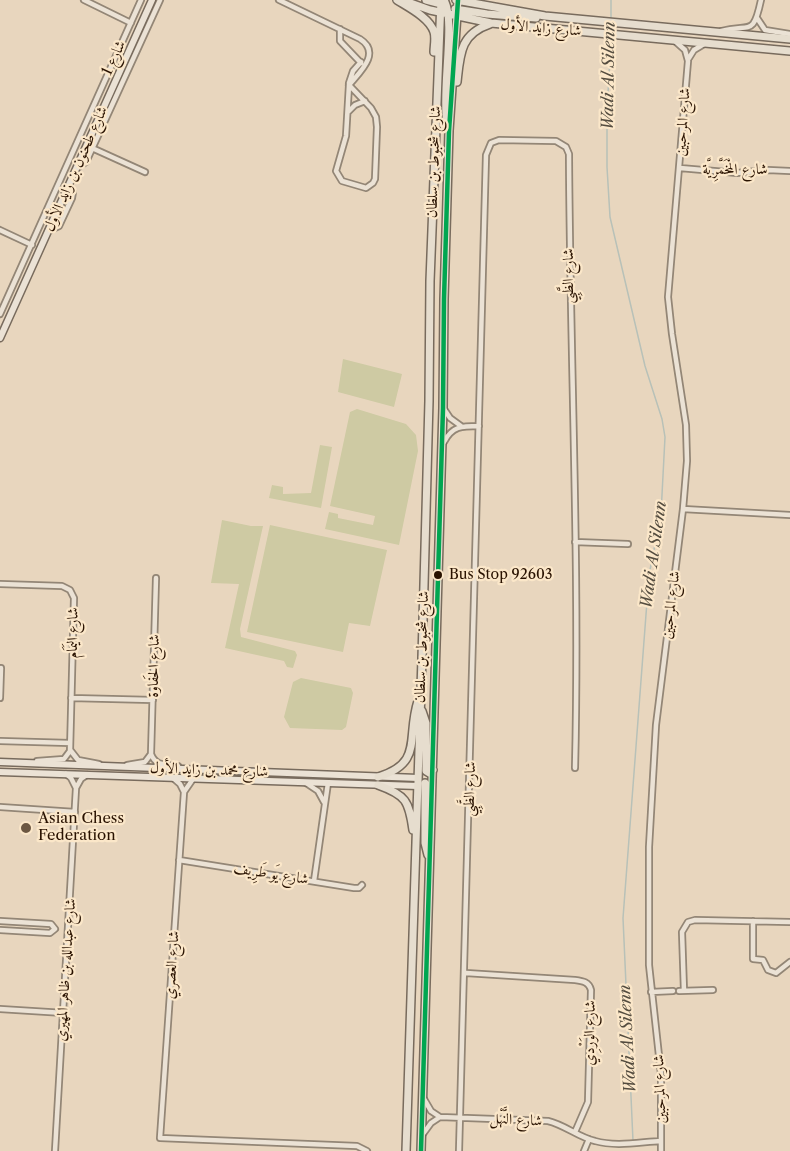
<!DOCTYPE html>
<html>
<head>
<meta charset="utf-8">
<style>
	body { margin:0 }
	canvas { display:block; background:#e8d6be }
</style>
</head>
<body>
<canvas width="790" height="1151"></canvas>
<script>
const context = document.querySelector('canvas').getContext('2d');
context.lineJoin = 'round';
function fill(path, color) { context.fillStyle = color; context.fill(path, 'evenodd'); }
function stroke(path, color, width, dash) { context.strokeStyle = color; context.lineWidth = width; context.lineCap = dash ? 'butt' : 'round'; context.setLineDash(dash || []); context.stroke(path); }
function write(font, color, halo, rows, align = 'center') {
  context.font = font + ' "Libre Caslon Text",Amiri,serif'; context.lineWidth = 4.5; context.setLineDash([]); context.textBaseline = 'middle'; context.strokeStyle = halo; context.fillStyle = color; for (const [text, x, y, turn = 0] of rows) {
    context.save(); context.translate(x, y); context.rotate((+turn || 0) * Math.PI / 180); context.textAlign = isNaN(turn) ? turn : align; if (halo) context.strokeText(text, 0, 0); context.fillText(text, 0, 0); context.restore();
  }
}
fill(new Path2D(`
	M343 359 402 374 394 407 338 392Z
	M357 409 406 424 416 435 418 451 399 545 325 529 329 512 338 514V518L373 525 375 516 330 506 350 412Z
	M320 445 332 447 321 508 269 498 272 485 283 487V494L311 493Z
	M222 520 251 526H263L240 629 241 637 295 651 297 655 293 668 287 667 284 661 225 648 239 584 211 583Z
	M270 525 387 550 370 626 349 623 343 652 247 632Z
	M301 678 351 688 353 693 346 727 342 730 290 728 284 717 293 682Z`), '#cecaa3');
stroke(new Path2D(`
	M611 20V0
	M611 37 607 113V167L610 217 645 366 662 419 665 437 661 514 649 575 623 918 633 1141`), '#b8c1b8', 1.5);
const street = new Path2D(`
	M84 0 131 23
	M279 0 360 39C382 53 359 73 349 85
	M757 18 765 30 790 34
	M340 29V41L361 63
	M721 31C750 23 753 38 761 0
	M689 58 694 50 704 44
	M349 83 353 71 361 62
	M349 85 371 108 376 117 377 127 375 179 373 183 366 188 342 181 336 171 346 136Z
	M348 112 355 105 365 101
	M92 148 145 172
	M77 168 86 162 160 0
	M680 168 737 173 768 170 790 171
	M0 230 32 245
	M48 231 59 226 72 198 73 192 68 187
	M0 314 141 0
	M444 409 450 418 461 426
	M444 442C452 426 462 426 479 426
	M683 509 790 515
	M575 542 628 544
	M0 584 62 586 70 590 74 598 70 751 64 759 37 761
	M0 698 1 668
	M71 698 153 700
	M0 741 70 743
	M71 751 78 760 99 764
	M151 754C156 767 166 764 178 766
	M127 765 145 762 151 754 156 578
	M66 774 71 778 76 788
	M173 778 180 784 184 792
	M193 779 184 792 160 1138 357 1146 367 1151
	M306 783 318 791 324 802
	M0 807 75 812
	M179 860 354 888H359L362 885
	M314 881 328 783
	M0 921 51 924 55 929 50 933 0 930
	M753 921V959L763 960 768 970 776 973 790 962
	M466 973 575 980C583 981 589 982 591 990L588 1102 575 1132
	M679 991 713 990
	M684 991 682 932 688 922 695 920 790 922
	M651 992 673 991
	M0 1009 64 1013
	M424 1099 431 1111 440 1117 548 1121C565 1125 578 1137 595 1141 616 1147 640 1142 661 1141
	M423 1134 431 1123 440 1117
	M55 1151 76 788 81 779 87 775
	M459 1151 486 155 491 143 499 140 556 141 566 147 569 154C570 359 580 564 575 768
	M584 1151 589 1139
	M661 1151V1074L649 965V847L656 725 683 509 687 461 686 425 672 334 668 297 688 61 685 50 676 42`);
const secondary = new Path2D(`
	M0 338 152 0
	M0 762 418 778
	M0 772 418 786`);
const primary = new Path2D(`
	M397 0C408 7 430 18 434 32 436 38 434 46 434 52
	M402 0 430 10 491 23 790 51
	M426 0 445 5
	M444 0C456 20 441 92 447 123
	M456 0 545 16 790 39
	M455 9 487 14 536 18
	M457 82C460 54 460 34 490 24
	M422 711 426 723V771L431 774 433 770
	M378 777C424 763 406 738 418 701
	M425 783V843L428 855
	M378 785C406 795 409 801 413 830
	M406 1151 422 658 429 401 430 281 441 0
	M421 1151 443 408 444 299 449 131 458 0`);
stroke(street, '#938676', 8);
stroke(secondary, '#786b5d', 9);
stroke(primary, '#786b5d', 10);
stroke(street, '#ebe2d5', 4.5);
stroke(secondary, '#ebe2d5', 6);
stroke(primary, '#e6ddce', 7);
stroke(new Path2D(`
	M421 1151 443 408 444 299 449 131 458 0`), '#00a651', 4.5);
for (const [x, y, r, color] of [
	[438,575,5,"#291200"],
	[26,828,6,"#6c5742"]
]) { const dot = new Path2D(); dot.arc(x, y, r, 0, 2 * Math.PI); context.fillStyle = color; context.fill(dot); stroke(dot, '#fbe7c9', 2); }
write('14px', '#291200', '#fbe7c9', [
	["Bus Stop 92603",449,575]
], 'left');
write('15px', '#291200', '#fbe7c9', [
	["شارع زايد الأول",541,28,5],
	["شارع 1",114,58,-65],
	["شارع المرحبين",683,122,-86],
	["شارع شخبوط بن سلطان",434,162,-88],
	["شارع طحنون بن زايد الأول",76,169,-66],
	["شارع المْخَمَّرِيَّة",735,170],
	["شارع الظَّبِي",569,276,-90],
	["شارع المرحبين",671,605,-83],
	["شارع اليَمَام",73,633,-89],
	["شارع شخبوط بن سلطان",422,647,-88],
	["شارع الحَفاوة",154,666,-89],
	["شارع محمد بن زايد الأول",209,770,2],
	["شارع الظَّبِي",470,789,-88],
	["شارع يَو طَرِيف",271,874,9],
	["شارع العصري",172,965,-86],
	["شارع عبدالله بن ظاهر المهيري",66,970,-86],
	["شارع الوَرْدِي",590,1033,-89],
	["شارع المرحبين",660,1089,-92],
	["شارع النَّهْل",516,1120,3]
]);
write('15px', '#291200', '#fbe7c9', [
	["Asian Chess",38,819],
	["Federation",38,836]
], 'left');
write('italic 16px', '#544c3f', '#fbe7c9', [
	["Wadi Al Silenn",609,76,-89],
	["Wadi Al Silenn",654,555,-82],
	["Wadi Al Silenn",628,1039,-93]
]);
</script>
</body>
</html>
